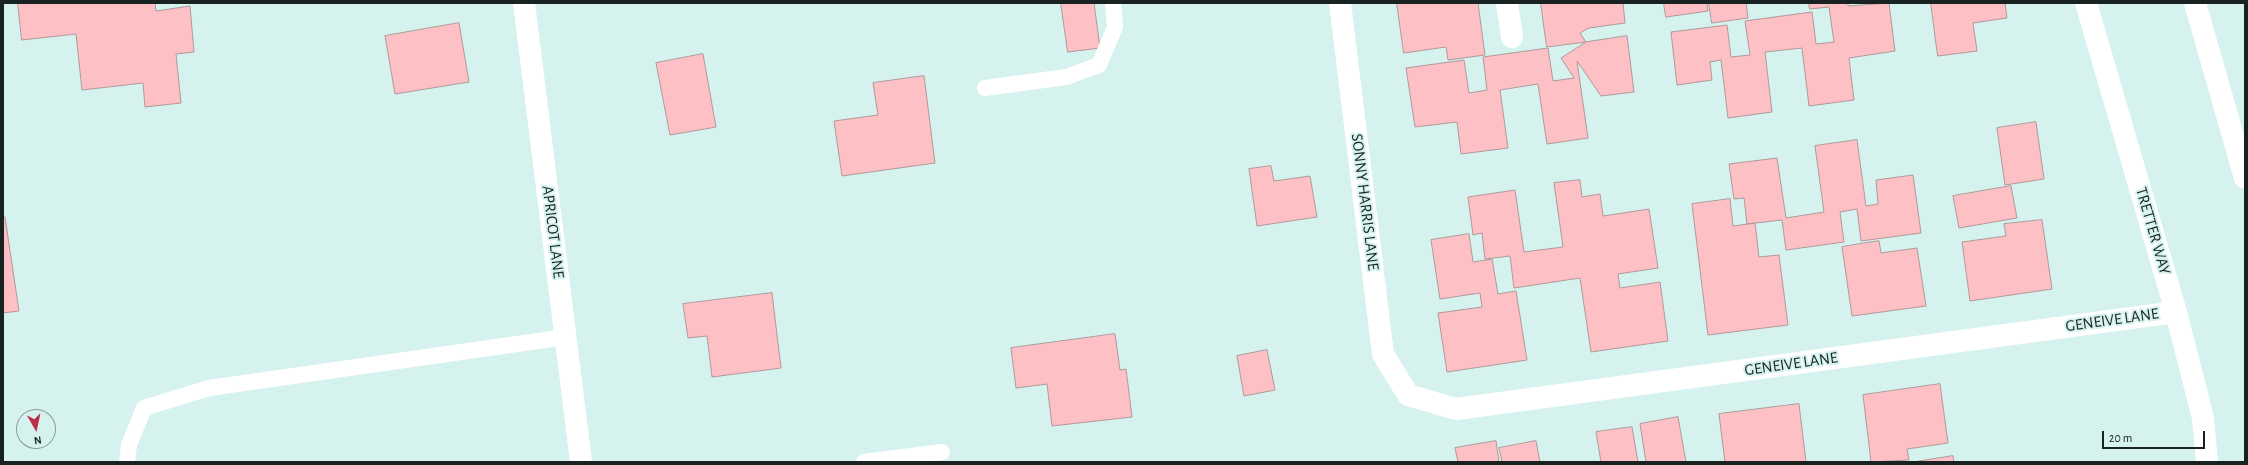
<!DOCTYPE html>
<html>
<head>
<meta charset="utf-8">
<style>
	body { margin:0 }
	#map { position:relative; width:2248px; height:465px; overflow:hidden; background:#d5f2ee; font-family:"Alegreya Sans",sans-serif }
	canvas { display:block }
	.frame { position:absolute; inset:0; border:4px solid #182221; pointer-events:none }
	.north { position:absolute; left:16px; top:409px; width:40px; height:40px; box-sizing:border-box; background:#d5f2ee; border:1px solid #899f9c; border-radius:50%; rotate:171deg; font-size:11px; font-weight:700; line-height:16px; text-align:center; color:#182221 }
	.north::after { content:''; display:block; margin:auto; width:14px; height:18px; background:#be2e4b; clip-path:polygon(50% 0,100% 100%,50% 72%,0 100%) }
	.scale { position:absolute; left:2102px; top:431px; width:103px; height:18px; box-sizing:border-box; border:2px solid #182221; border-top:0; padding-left:5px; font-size:12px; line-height:14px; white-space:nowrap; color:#182221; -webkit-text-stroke:3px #d5f2ee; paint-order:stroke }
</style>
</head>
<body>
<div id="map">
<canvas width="2248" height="465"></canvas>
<div class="frame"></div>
<div class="north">N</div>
<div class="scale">20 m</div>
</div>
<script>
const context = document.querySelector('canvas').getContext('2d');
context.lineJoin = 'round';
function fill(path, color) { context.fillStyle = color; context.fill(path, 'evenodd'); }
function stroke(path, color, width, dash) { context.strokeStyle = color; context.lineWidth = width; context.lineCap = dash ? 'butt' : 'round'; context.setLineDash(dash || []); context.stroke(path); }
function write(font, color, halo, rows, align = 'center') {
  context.font = font + ' "Alegreya Sans",sans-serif'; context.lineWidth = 4; context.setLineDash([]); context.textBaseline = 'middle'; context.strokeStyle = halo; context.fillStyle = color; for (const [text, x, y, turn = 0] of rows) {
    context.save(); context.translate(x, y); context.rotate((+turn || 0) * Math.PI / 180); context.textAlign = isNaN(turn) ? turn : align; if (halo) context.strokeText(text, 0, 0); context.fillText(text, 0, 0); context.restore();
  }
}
const building = new Path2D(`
	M18 3H155L156 11 190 6 194 52 176 54 181 103 145 107 143 83 82 90 76 34 22 40Z
	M1061 3H1094L1100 48 1068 52Z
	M1397 3H1478L1485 55 1448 60 1446 47 1404 53Z
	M1541 3H1623L1625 23 1589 28 1580 33 1586 42 1547 47Z
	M1664 3H1707L1708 11 1666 17Z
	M1709 3H1746L1748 18 1712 23Z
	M1809 3H1848V6L1889 3 1895 51 1849 58 1854 100 1809 106 1802 48 1765 52 1772 112 1728 118 1721 60 1710 62 1712 80 1677 85 1671 32 1727 25 1731 57 1750 55 1745 21 1812 12 1816 44 1834 42 1829 7 1810 9Z
	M1931 3H2005L2007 18 1973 23 1977 51 1938 56Z
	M459 23 469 82 395 94 385 36Z
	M1627 36 1634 92 1601 96 1577 61 1588 138 1547 144 1538 84 1500 90 1508 148 1461 154 1457 122 1415 127 1406 68 1464 60 1469 93 1487 90 1483 57 1548 48 1553 81 1574 78 1561 58 1586 42Z
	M703 54 716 127 670 135 656 63Z
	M924 76 935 163 842 176 834 121 878 115 873 83Z
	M2036 122 2044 179 2005 185 1997 128Z
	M1857 140 1866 206 1878 204 1876 180 1913 175 1921 233 1861 241 1857 209 1840 212 1844 242 1786 250 1782 220 1747 224 1744 198 1734 199 1729 164 1777 158 1786 218 1824 212 1815 146Z
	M1271 166 1274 181 1310 176 1317 217 1257 226 1249 169Z
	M1580 180 1582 197 1600 194 1603 216 1649 209 1658 268 1618 274 1620 288 1660 282 1668 341 1591 352 1580 278 1514 288 1510 256 1485 259 1482 233 1473 235 1468 197 1515 190 1524 252 1563 247 1554 183Z
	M2011 186 2017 218 1959 228 1953 196Z
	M1730 199 1733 226 1755 223 1759 257 1779 255 1788 325 1708 335 1692 204Z
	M3 217H5L19 311 3 313Z
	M2042 220 2052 289 1970 301 1962 242 2006 236 2004 224Z
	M1469 234 1473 262 1492 259 1498 294 1516 291 1527 360 1447 372 1438 313 1482 307 1480 293 1440 299 1431 240Z
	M1879 241 1881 253 1917 248 1926 306 1852 316 1842 247Z
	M772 293 781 368 712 377 707 336 688 338 683 304Z
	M1115 334 1120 370 1126 369 1132 417 1052 426 1047 384 1016 388 1011 348Z
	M1267 350 1275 390 1244 396 1237 356Z
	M1940 384 1948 443 1907 449 1909 460 1871 462 1863 395Z
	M1799 404 1806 462H1725L1719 414Z
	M1678 417 1686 462H1646L1640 424Z
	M1632 427 1638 462H1601L1596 432Z
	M1496 441 1499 462H1458L1455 448Z
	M1536 441 1540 462H1502L1499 448Z
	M1953 456 1954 462H1913Z`);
fill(building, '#fdc0c4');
stroke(building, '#b19899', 1);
stroke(new Path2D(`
	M985 88 1066 77 1099 65 1115 27 1113 3
	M127 462 129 445 144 408 209 388 566 337
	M864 462 942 452`), '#fff', 16);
stroke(new Path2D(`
	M524 3 581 462
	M1340 3 1383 354 1408 395 1456 409 2176 312
	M1507 3 1512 37
	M2086 3 2176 312 2203 418 2207 462`), '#fff', 22);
stroke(new Path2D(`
	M2195 3 2245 178`), '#fff', 22);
write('16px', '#182221', '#d5f2ee', [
	["SONNY HARRIS LANE",1365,202,83],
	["TRETTER WAY",2153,231,74],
	["APRICOT LANE",553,232,83],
	["GENEIVE LANE",2112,320,-8],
	["GENEIVE LANE",1791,364,-8]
]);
</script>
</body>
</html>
